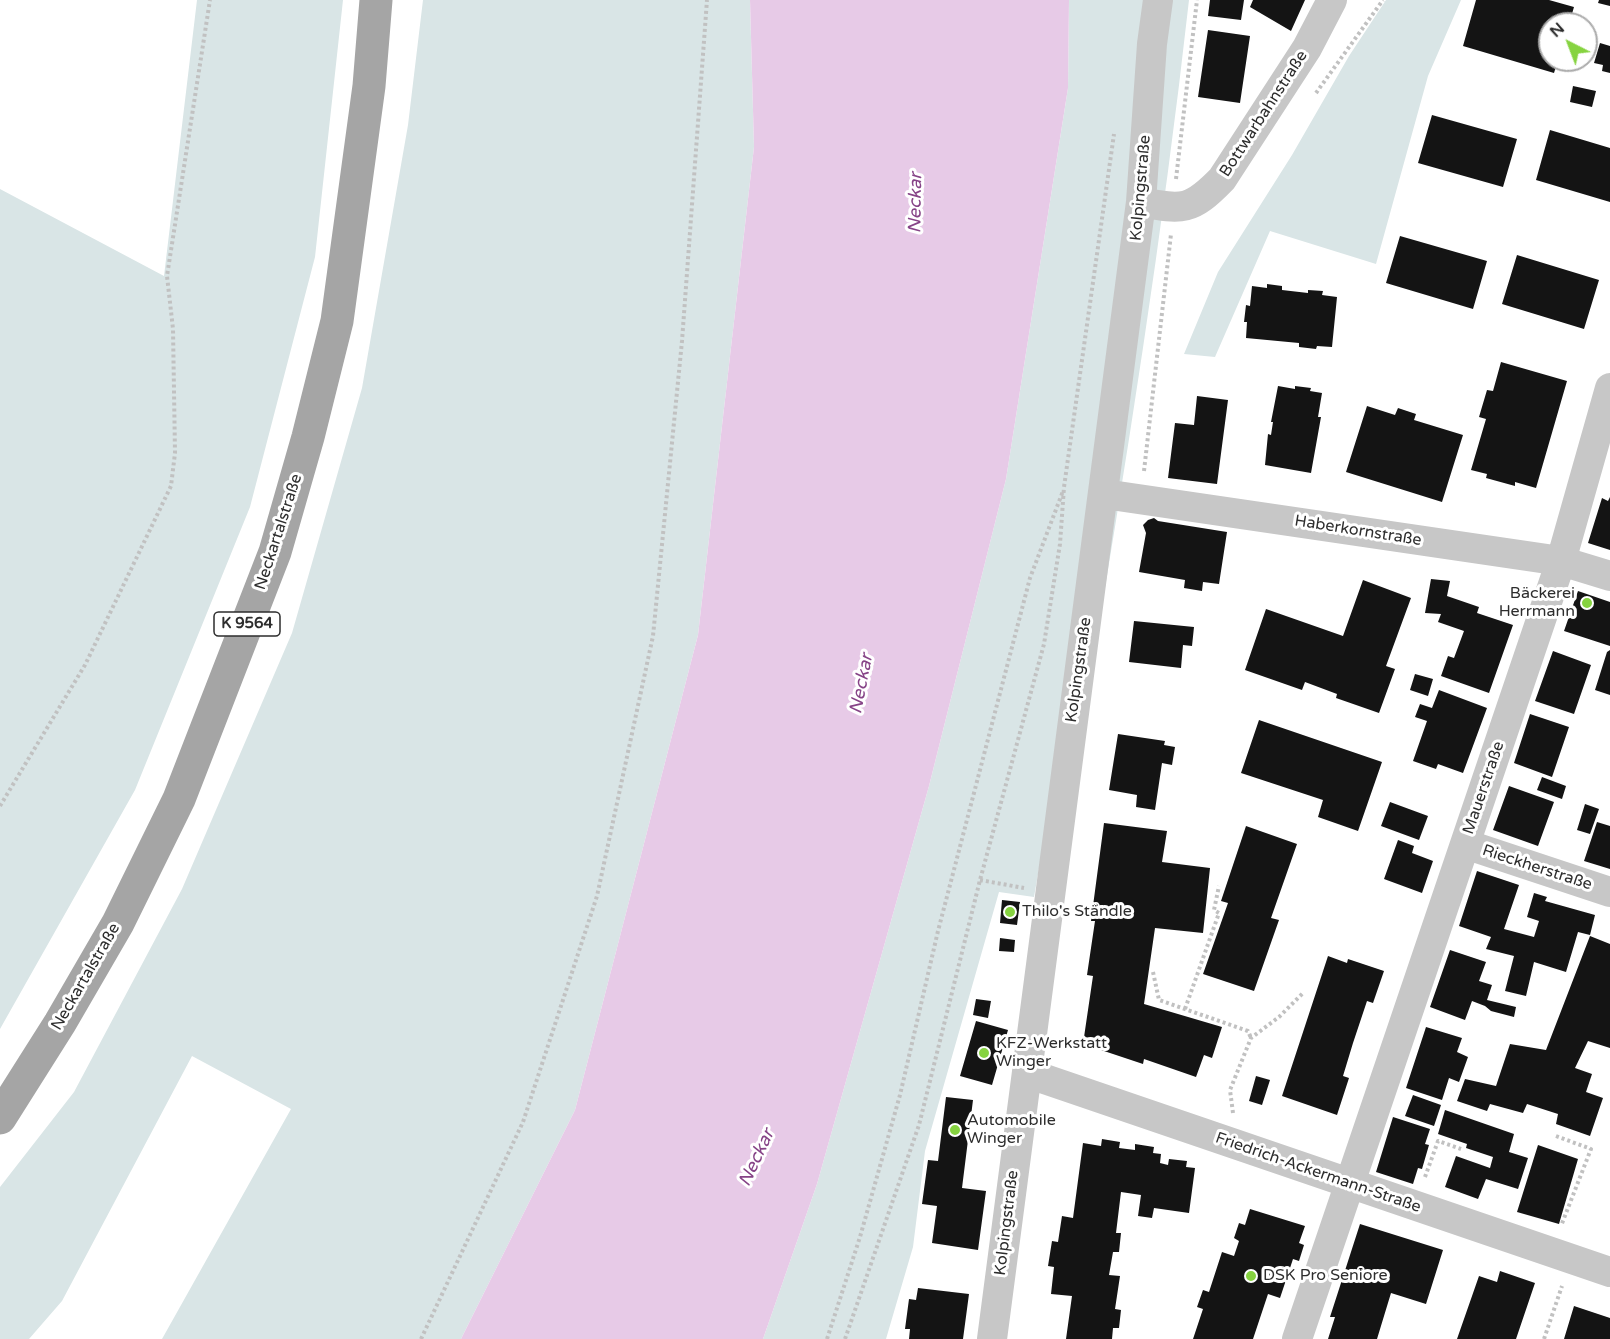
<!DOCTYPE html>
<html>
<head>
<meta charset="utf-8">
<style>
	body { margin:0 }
	#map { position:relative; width:1610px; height:1339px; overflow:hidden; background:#fff; font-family:"Varela Round",sans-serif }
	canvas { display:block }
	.north { position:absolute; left:1538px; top:12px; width:60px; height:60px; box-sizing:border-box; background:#fff; border:2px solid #ababab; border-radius:50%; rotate:318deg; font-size:16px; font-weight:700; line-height:24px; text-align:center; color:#2d2d2d }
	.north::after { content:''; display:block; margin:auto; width:21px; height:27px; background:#86d340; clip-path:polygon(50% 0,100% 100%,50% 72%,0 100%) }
</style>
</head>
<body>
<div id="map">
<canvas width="1610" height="1339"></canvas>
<div class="north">N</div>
</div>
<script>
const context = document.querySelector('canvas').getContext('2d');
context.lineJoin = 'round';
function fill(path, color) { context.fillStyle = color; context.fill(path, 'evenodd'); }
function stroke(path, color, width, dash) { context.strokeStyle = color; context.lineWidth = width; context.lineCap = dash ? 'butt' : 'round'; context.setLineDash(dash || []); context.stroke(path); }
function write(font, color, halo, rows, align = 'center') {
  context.font = font + ' "Varela Round",sans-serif'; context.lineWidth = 6; context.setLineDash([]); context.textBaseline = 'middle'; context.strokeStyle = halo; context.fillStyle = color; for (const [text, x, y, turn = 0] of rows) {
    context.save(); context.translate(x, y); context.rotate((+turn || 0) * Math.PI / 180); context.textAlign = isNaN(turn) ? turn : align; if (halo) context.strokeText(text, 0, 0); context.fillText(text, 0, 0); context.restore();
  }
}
fill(new Path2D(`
	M197 0H343L315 257 250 507 135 790 0 1029V189L164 276Z
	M423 0H750L754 147 698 635 575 1110 461 1339H162L291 1109 192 1056 62 1301 29 1339H0V1187L74 1092 182 889 292 633 362 388 408 125Z
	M1069 0H1189C1163 233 1126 465 1087 696L1069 695 1034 897 999 892 925 1151 913 1247 886 1339H763L817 1184 929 786 1006 479 1068 88Z
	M1386 0H1461L1428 76 1376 264 1270 231 1215 357 1184 354 1218 272 1292 155 1349 56Z`), '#d9e5e6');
fill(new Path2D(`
	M750 0H1069L1068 88 1006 479 929 786 817 1184 763 1339H461L575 1110 698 635 754 147Z`), '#e7cae7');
fill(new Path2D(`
	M1210 0H1244L1241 20 1208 16Z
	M1253 0H1305L1291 31 1250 7Z
	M1476 0H1549L1574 7 1569 24H1550V60H1558L1554 73 1463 46Z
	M1599 0H1610V6L1598 3Z
	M1208 30 1250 36 1240 103 1198 97Z
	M1600 43 1610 46V73L1602 71 1603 65 1594 63Z
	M1573 86 1596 91 1592 107 1570 102Z
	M1432 115 1517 139 1503 187 1418 163Z
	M1550 130 1610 148V202L1536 180Z
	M1400 236 1487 261 1473 309 1386 283Z
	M1517 255 1599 280 1584 329 1502 304Z
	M1267 284 1282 286V290L1308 293V290L1323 291 1322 295 1337 297 1332 347 1317 346 1316 349 1299 347V343L1246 338 1247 322H1244L1246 305 1250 306 1252 286 1267 288Z
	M1501 362 1567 381 1536 488 1515 482V486L1486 478 1487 474 1471 470 1486 419 1479 417 1487 390 1493 391Z
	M1278 386 1295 389V386L1311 388 1310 391 1322 393 1318 417H1321L1311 473 1265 465 1268 434 1271 435 1273 422H1271Z
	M1197 396 1228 400 1217 484 1168 478 1175 423 1194 425Z
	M1367 406 1395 415 1398 408 1416 414 1414 420 1463 435 1442 502 1346 472Z
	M1610 497V550L1588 543 1602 498 1608 501Z
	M1154 518 1158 521 1227 532 1219 584 1203 582 1202 591 1184 588 1185 580 1139 572 1146 533 1143 525 1148 520Z
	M1431 579 1450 581 1447 596 1479 607 1477 613 1513 625 1489 693 1441 676 1448 656 1454 658 1464 631 1438 622 1441 614 1425 613Z
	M1363 580 1411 598 1386 666 1395 669 1379 713 1336 698 1337 694 1305 682 1302 690 1245 670 1266 609 1343 636Z
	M1578 591 1610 602V646L1564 631Z
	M1134 621 1194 627 1192 646 1183 645 1181 668 1129 662Z
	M1610 650V695L1595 690 1607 652Z
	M1553 651 1591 665 1574 714 1535 701Z
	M1415 674 1433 679 1428 696 1410 690Z
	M1439 690 1487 708 1463 773 1438 764 1436 769 1413 761 1427 721 1415 717 1420 704 1432 708Z
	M1530 714 1569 727 1552 777 1514 763Z
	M1259 720 1382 762 1358 831 1318 817 1323 800 1241 773Z
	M1118 734 1165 741 1164 745 1175 747 1172 765 1162 763 1155 810 1136 807 1137 795 1109 790Z
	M1542 777 1566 786 1562 799 1537 790Z
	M1509 786 1554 802 1538 846 1493 830Z
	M1390 802 1428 816 1419 840 1381 826Z
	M1585 804 1599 809 1590 834 1577 830Z
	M1597 822 1610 826V869L1584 861Z
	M1104 823 1167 831 1162 862 1210 868 1203 933 1155 928 1144 1004 1222 1027 1212 1058 1204 1055 1196 1077 1144 1059 1143 1064 1083 1044 1093 976 1087 975 1095 921H1091Z
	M1246 826 1297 844 1271 918 1279 920 1254 991 1203 974 1228 903 1221 901Z
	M1398 840 1414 846 1412 853 1433 861 1422 893 1384 879Z
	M1477 871 1519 885 1504 929 1534 937 1539 921 1527 917 1534 893 1547 897 1545 901 1595 915 1590 935 1578 932 1566 972 1534 962 1526 996 1505 991 1514 956 1486 949 1491 937 1459 926Z
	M1002 900 1020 902 1017 925 1000 923Z
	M1590 936 1610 944V1048L1588 1041 1575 1068 1592 1074 1586 1092 1603 1098 1590 1136 1556 1124 1558 1114 1527 1104 1523 1113 1490 1104 1487 1111 1457 1101 1465 1079 1496 1086 1510 1044 1546 1050Z
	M1000 938 1015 940 1014 952 999 951Z
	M1450 950 1486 962 1479 981 1492 985 1487 1000 1516 1007 1514 1017 1491 1011 1485 1006 1472 1001 1465 1020 1430 1007Z
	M1328 956 1347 963 1348 959 1384 971 1373 1003 1367 1001 1353 1043 1343 1076 1349 1078 1337 1115 1282 1096Z
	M976 999 991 1001 988 1018 973 1015Z
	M976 1021 1008 1030 992 1085 960 1076Z
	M1426 1027 1462 1038 1457 1052 1468 1057 1459 1082 1449 1078 1442 1100 1406 1088Z
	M1256 1076 1270 1080 1262 1105 1249 1101Z
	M1413 1095 1441 1105 1434 1126 1405 1116Z
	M946 1097 973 1100 962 1188 986 1191 978 1250 932 1243 937 1206 922 1204 928 1160 938 1161Z
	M1445 1110 1514 1134 1509 1152 1528 1158 1518 1189 1486 1179 1478 1199 1445 1187 1456 1156 1490 1168 1493 1157 1466 1148 1467 1144 1438 1134Z
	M1393 1117 1430 1129 1425 1144 1429 1145 1422 1169 1418 1168 1413 1184 1376 1172Z
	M1102 1139 1120 1142 1119 1148 1135 1150V1144L1154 1147 1153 1153 1161 1154 1160 1163 1168 1165 1169 1159 1187 1161 1186 1167 1195 1168 1189 1213 1154 1208 1152 1218 1138 1216 1141 1195 1121 1192 1116 1233H1121L1119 1252H1113L1109 1275 1120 1276 1115 1309 1121 1310 1119 1328H1113L1112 1339H1066L1072 1296 1051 1294 1054 1267 1048 1266 1052 1241 1058 1242 1062 1216 1073 1218 1083 1143 1101 1146Z
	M1538 1145 1578 1159 1559 1224 1517 1212Z
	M1250 1209 1305 1226 1299 1243 1304 1245 1299 1261 1293 1259 1280 1298 1268 1294 1253 1339H1193L1203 1309 1197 1307 1203 1290 1209 1292 1222 1252 1234 1256 1239 1241 1234 1238 1239 1223 1245 1225Z
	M1360 1224 1443 1250 1426 1304 1391 1293 1377 1339H1328L1335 1317H1330Z
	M1500 1271 1535 1283 1516 1339H1457L1479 1276 1497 1282Z
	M918 1288 969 1294 963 1339H909L910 1329H905L909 1299 916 1300Z
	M1574 1306 1610 1318V1339H1564Z`), '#141414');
stroke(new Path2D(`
	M1316 93 1383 0
	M1176 179 1197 0
	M1144 471 1171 234
	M0 806 85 665 171 486 175 453 173 329 167 276 210 0
	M980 880 1024 888
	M1153 972 1159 1000 1248 1031 1251 1038
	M1185 1009 1219 913 1214 910 1219 886
	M1233 1113 1230 1090 1251 1038 1279 1017 1304 992
	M1556 1136 1591 1149 1561 1226
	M1425 1177 1438 1141 1461 1149
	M421 1339 523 1122 597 896 653 636 682 341 707 0
	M827 1339 860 1237 900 1095 938 931 1030 578 1063 491
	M845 1339 919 1125 980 880 1044 644 1060 544 1064 487 1114 134
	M1544 1339 1562 1286`), '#c1c1c1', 4, [3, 3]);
stroke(new Path2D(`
	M1141 202C1183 210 1191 211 1222 179L1307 48 1332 0
	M1104 494 1561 561 1610 576
	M1465 844 1610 892
	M1027 1073 1610 1272
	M992 1339 1141 202 1152 44 1158 0
	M1297 1339 1561 561 1610 388`), '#c7c7c7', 30);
stroke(new Path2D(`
	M0 1118 60 1023 118 923 179 799 275 552 308 437 337 321 369 86 376 0`), '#a5a5a5', 33);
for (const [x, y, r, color] of [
	[1587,603,6,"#86d340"],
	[1010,912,6,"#86d340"],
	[984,1053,6,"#86d340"],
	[955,1130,6,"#86d340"],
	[1251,1276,6,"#86d340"]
]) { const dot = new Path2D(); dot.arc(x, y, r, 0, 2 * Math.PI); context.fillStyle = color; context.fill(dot); stroke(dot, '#fff', 2); }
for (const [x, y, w] of [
	[247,624,66]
]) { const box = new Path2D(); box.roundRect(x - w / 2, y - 12, w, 24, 4.5); context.fillStyle = '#fff'; context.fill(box); stroke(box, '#2d2d2d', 1.5); }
write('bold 15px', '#2d2d2d', null, [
	["K 9564",247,624]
]);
write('16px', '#2d2d2d', '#fff', [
	["Bottwarbahnstraße",1264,114,-57],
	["Kolpingstraße",1141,188,-85],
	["Haberkornstraße",1358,531,9],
	["Neckartalstraße",279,532,-72],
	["Kolpingstraße",1079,670,-82],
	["Mauerstraße",1484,788,-71],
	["Rieckherstraße",1537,868,18],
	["Neckartalstraße",86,977,-60],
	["Friedrich-Ackermann-Straße",1318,1173,19],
	["Kolpingstraße",1007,1223,-83]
]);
write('16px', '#2d2d2d', '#fff', [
	["Bäckerei",1575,594,"right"],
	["Herrmann",1575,612,"right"],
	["Thilo's Ständle",1022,912],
	["KFZ-Werkstatt",996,1044],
	["Winger",996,1062],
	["Automobile",967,1121],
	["Winger",967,1139],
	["DSK Pro Seniore",1263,1276]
], 'left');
write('italic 18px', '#864387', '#fff', [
	["Neckar",916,203,-89],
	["Neckar",862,684,-79],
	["Neckar",757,1158,-65]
]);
</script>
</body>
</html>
